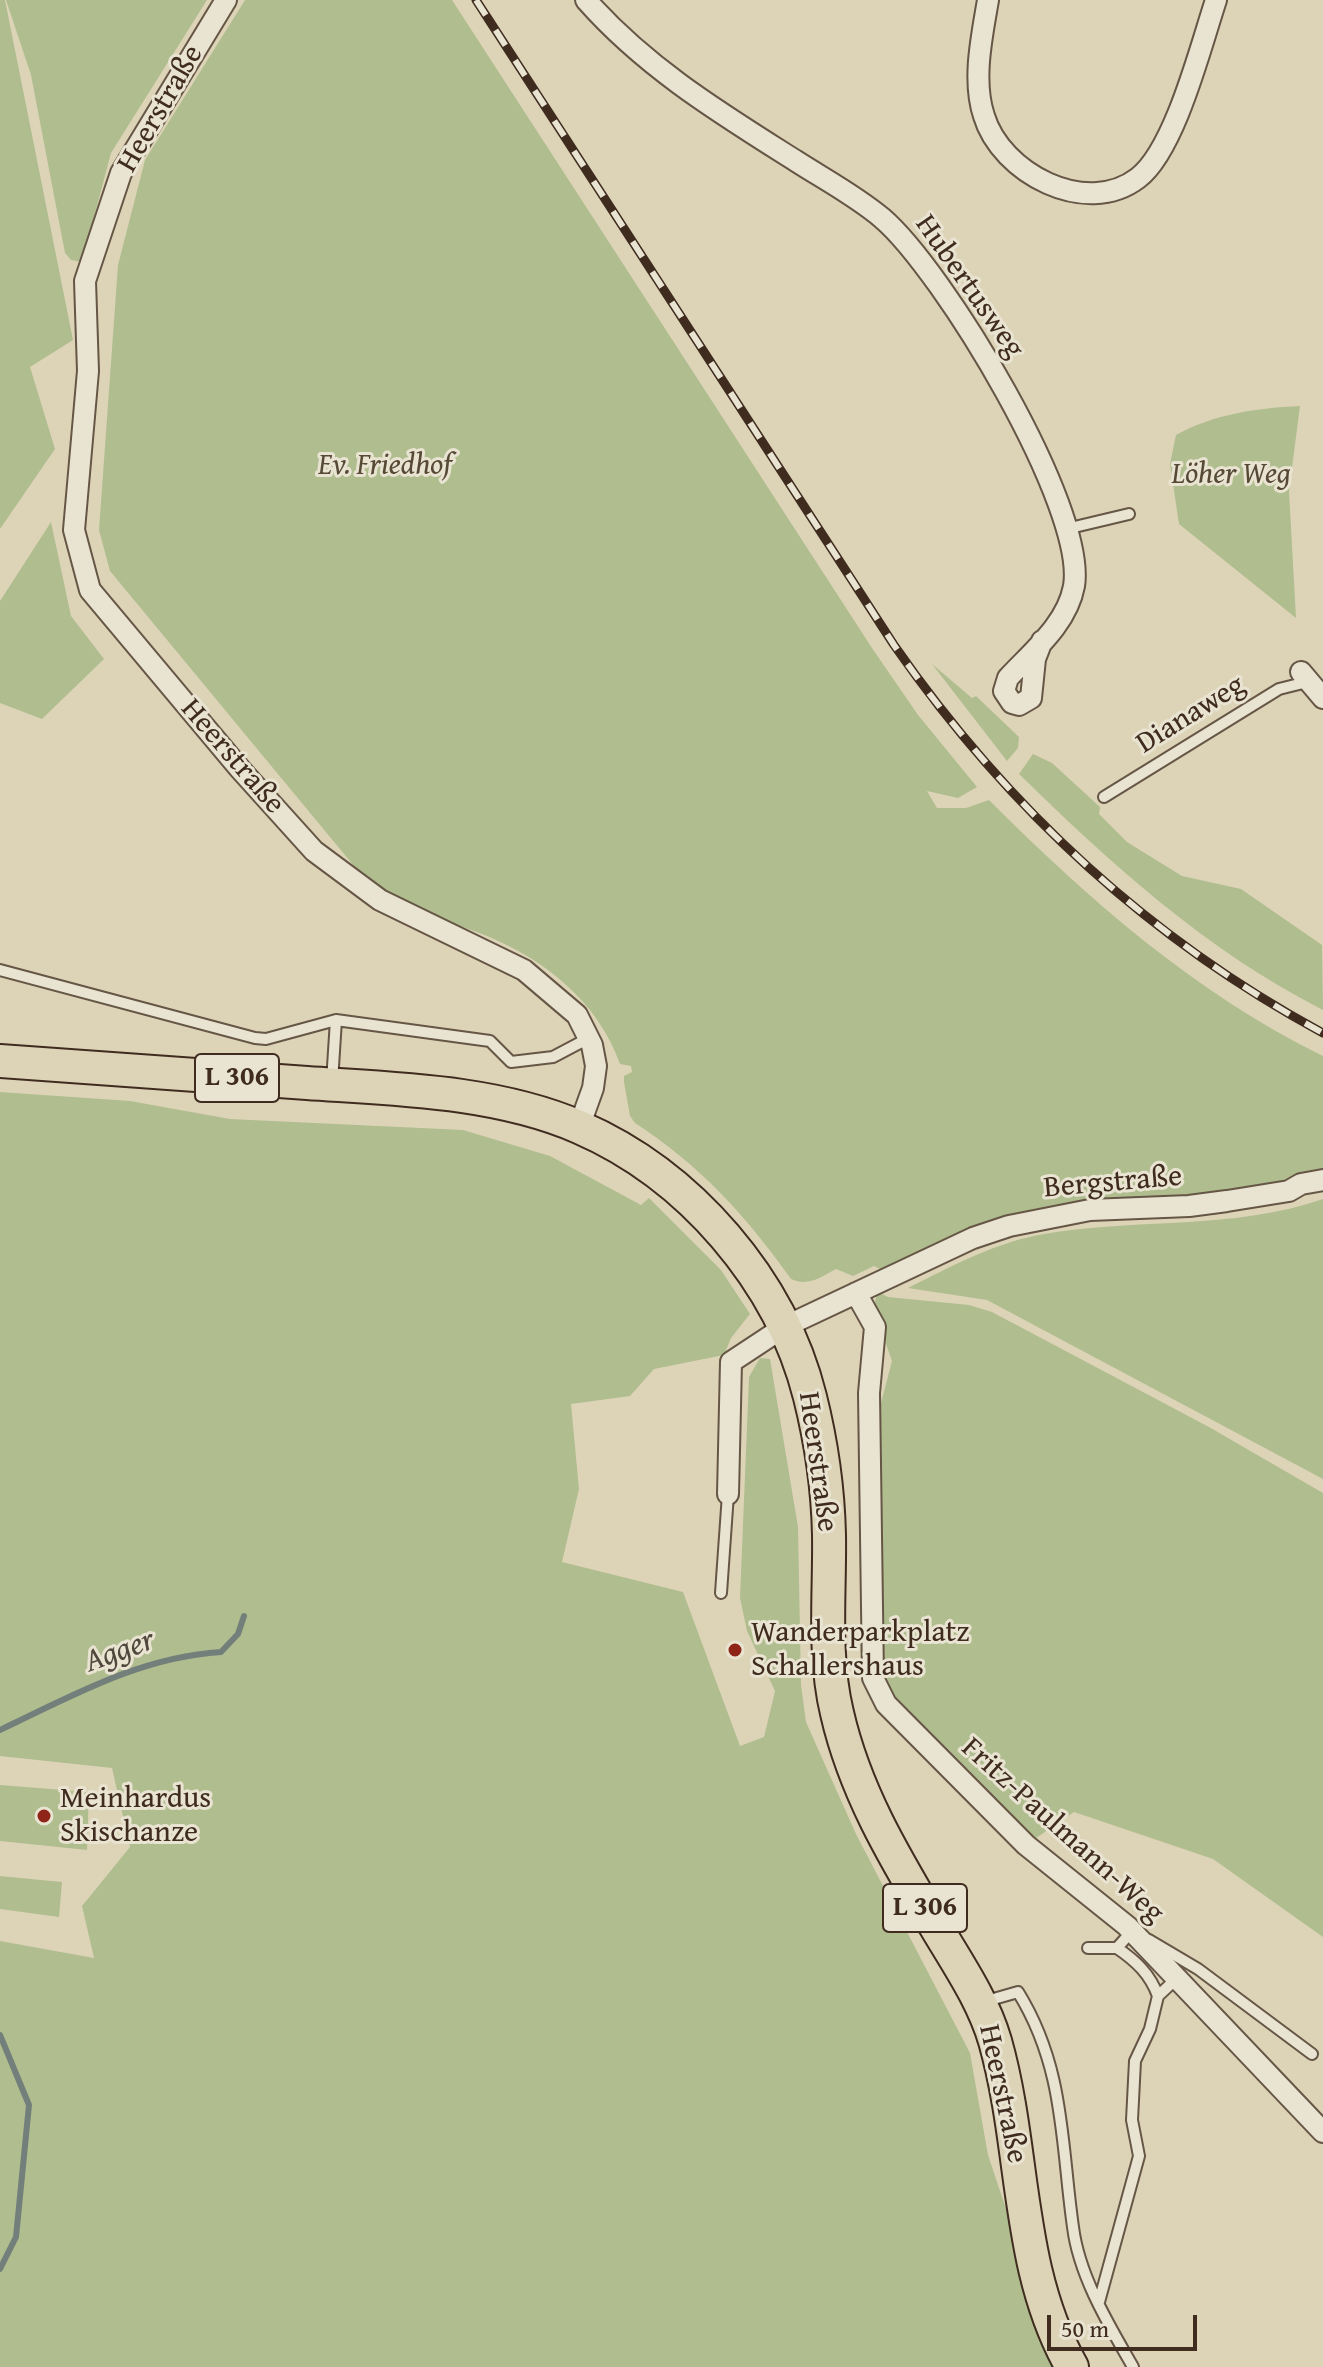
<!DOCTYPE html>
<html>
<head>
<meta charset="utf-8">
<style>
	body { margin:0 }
	#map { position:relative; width:1323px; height:2367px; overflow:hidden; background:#ddd4b8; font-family:"Gentium Book Plus",serif }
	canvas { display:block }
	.scale { position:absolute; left:1047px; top:2315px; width:150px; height:36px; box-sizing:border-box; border:4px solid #3f2c1f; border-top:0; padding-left:10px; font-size:24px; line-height:28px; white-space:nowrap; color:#3f2c1f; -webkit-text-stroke:6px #e9e3d1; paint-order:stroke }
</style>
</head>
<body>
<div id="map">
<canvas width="1323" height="2367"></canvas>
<div class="scale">50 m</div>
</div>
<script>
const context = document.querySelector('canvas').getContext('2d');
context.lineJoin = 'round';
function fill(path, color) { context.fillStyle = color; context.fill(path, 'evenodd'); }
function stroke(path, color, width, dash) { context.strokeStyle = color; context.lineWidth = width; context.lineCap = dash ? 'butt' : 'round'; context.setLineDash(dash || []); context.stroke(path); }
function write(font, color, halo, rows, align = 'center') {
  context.font = font + ' "Gentium Book Plus",serif'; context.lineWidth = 6; context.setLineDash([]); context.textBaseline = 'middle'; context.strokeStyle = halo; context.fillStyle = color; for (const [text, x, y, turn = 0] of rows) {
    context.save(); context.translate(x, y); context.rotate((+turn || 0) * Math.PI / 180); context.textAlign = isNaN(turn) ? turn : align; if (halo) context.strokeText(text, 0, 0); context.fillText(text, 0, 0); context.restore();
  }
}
fill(new Path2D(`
	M0 0H5L73 340 30 367 55 449 0 529Z
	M6 0H207L111 153 82 262 71 260 65 253 31 75Z
	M245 0H452L872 648 918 715 977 787 958 798 927 791 937 808H966L989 800C1088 899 1196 994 1323 1056V1168C1240 1210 1136 1193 1047 1208 989 1218 935 1247 882 1270L874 1266 853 1276 836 1269C821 1277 808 1287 791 1279 747 1217 700 1165 635 1123L630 1116 624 1082V1076L632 1072 631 1066 620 1064C598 1001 543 958 482 934 431 915 393 907 354 866L110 571 99 530 118 265 145 160Z
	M1300 406 1289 491 1296 618 1179 524 1170 464 1176 435C1214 414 1257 408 1300 406Z
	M51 522 71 616 104 659 42 719 0 703V601Z
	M932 664 972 698 976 696 1019 737 1018 748 1007 761Z
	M1033 754 1052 763 1100 807 1099 814 1127 842 1182 876 1241 889 1322 945 1323 1010C1207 951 1111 864 1019 774Z
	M0 1092 130 1101 230 1119 463 1130 550 1156 641 1205 649 1198 721 1270 750 1314 731 1338 724 1355 654 1369 630 1396 571 1404 579 1489 562 1562 683 1592 740 1746 764 1737 775 1691 747 1631 740 1598 749 1377 760 1358 770 1359 798 1527 801 1685 806 1722 856 1834 970 2053 988 2155 1059 2367H0V1941L94 1958 82 1906 130 1847 112 1768 0 1756Z
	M1323 1199V1479L987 1300 908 1288C952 1266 996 1242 1044 1234 1135 1218 1235 1230 1323 1199Z
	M878 1292 888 1297 969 1305 992 1312 1209 1427 1323 1493V1937L1213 1859 1074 1812 1026 1845 873 1678 869 1449 892 1361 873 1307Z
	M0 1785 89 1792 87 1850 0 1841Z
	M0 1876 62 1882 59 1917 0 1909Z`), '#b0bd8f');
stroke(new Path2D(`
	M0 1730C72 1696 140 1657 221 1652L238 1634 244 1616
	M0 2035 29 2105 16 2237 0 2269`), '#737f7a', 6);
const service = new Path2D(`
	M1066 529 1129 514
	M1104 797 1279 689 1307 682
	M0 970 255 1038 266 1039 336 1020 490 1041 511 1062 553 1057 589 1038
	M332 1082 336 1020
	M721 1593 728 1494
	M1149 1940 1198 1969 1312 2054
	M1088 1948H1117L1132 1931
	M1117 1948C1136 1961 1150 1974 1158 1996
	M983 2002 1018 1992C1065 2068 1061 2143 1073 2227 1079 2276 1109 2325 1133 2367
	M1099 2302 1139 2156 1132 2120 1135 2061 1150 2029 1158 1996 1175 1980`);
const minor = new Path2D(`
	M226 0 121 173 85 281 88 371 74 530 90 590 240 769 314 851 380 900 524 970 577 1015 592 1045 596 1066 593 1088 579 1127
	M586 0C646 68 720 113 796 161 824 179 856 196 882 218 943 270 1087 507 1074 586 1067 624 1033 651 1008 678L1004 691 1012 703 1019 705 1031 698 1035 659 1042 641
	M988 0C982 36 972 80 984 116 1001 173 1086 218 1138 178 1175 150 1201 45 1216 0
	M1301 672 1323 698
	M856 1293 875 1327 869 1393 873 1678 886 1704 1026 1845 1127 1926 1323 2132
	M728 1494 731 1362 784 1327 973 1238 1009 1226 1090 1210 1189 1206 1227 1201 1289 1191 1301 1184 1323 1180`);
const primary = new Path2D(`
	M0 1061C102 1068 204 1076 307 1083 396 1089 496 1091 579 1127 690 1175 781 1281 810 1397 821 1441 828 1489 829 1535 830 1593 823 1655 837 1713 855 1792 895 1858 936 1927 958 1964 983 2000 995 2041 1026 2150 1015 2267 1072 2367`);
stroke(service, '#665645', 14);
stroke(minor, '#665645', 24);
stroke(primary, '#3f2c1f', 36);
stroke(service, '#e9e3d1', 10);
stroke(minor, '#e9e3d1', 20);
stroke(primary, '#ddd4b8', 32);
const rail = new Path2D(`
	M476 0 894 645C1006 806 1149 939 1323 1033`);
stroke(rail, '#3f2c1f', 9);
stroke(rail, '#e9e3d1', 6, [18]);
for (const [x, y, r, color] of [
	[735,1650,8,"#8f2418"],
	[44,1816,8,"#8f2418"]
]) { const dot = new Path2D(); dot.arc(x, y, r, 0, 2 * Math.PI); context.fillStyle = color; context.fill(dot); stroke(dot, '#e9e3d1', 3); }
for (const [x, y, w] of [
	[237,1078,84],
	[925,1908,84]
]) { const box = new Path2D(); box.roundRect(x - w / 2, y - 24, w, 48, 6); context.fillStyle = '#e9e3d1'; context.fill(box); stroke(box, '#3f2c1f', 2); }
write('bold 28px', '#3f2c1f', null, [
	["L 306",237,1078],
	["L 306",925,1908]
]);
write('30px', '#3f2c1f', '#e9e3d1', [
	["Heerstraße",161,109,-60],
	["Hubertusweg",969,287,55],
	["Dianaweg",1191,715,-32],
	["Heerstraße",232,757,49],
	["Bergstraße",1113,1183,-5],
	["Heerstraße",817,1462,82],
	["Fritz-Paulmann-Weg",1062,1831,42],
	["Heerstraße",1002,2094,78]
]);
write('italic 30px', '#564935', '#e9e3d1', [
	["Ev. Friedhof",385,466],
	["Löher Weg",1231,475]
]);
write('30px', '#3f2c1f', '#e9e3d1', [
	["Wanderparkplatz",751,1633],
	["Schallershaus",751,1667],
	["Meinhardus",60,1799],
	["Skischanze",60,1833]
], 'left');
write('italic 32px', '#50483d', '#e9e3d1', [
	["Agger",120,1652,-20]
]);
</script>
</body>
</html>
